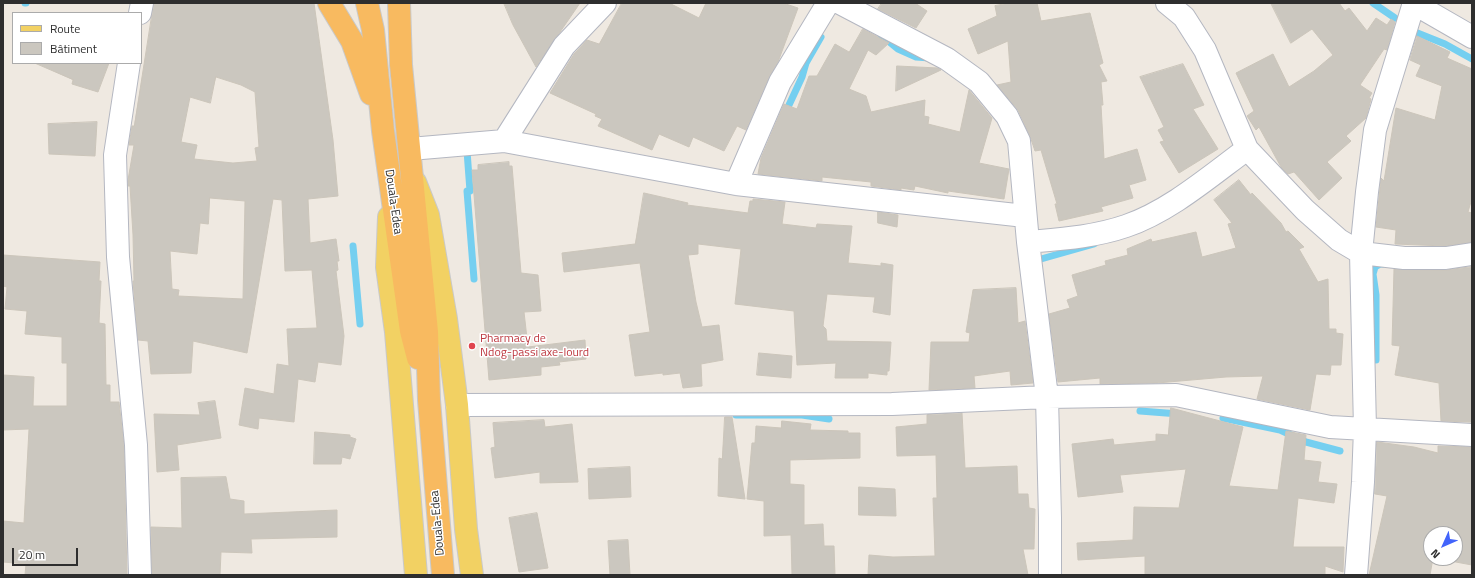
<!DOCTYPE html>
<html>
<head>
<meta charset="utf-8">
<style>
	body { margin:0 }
	#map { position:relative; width:1475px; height:578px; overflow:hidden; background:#efe9e1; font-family:"Titillium Web",sans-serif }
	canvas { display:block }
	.frame { position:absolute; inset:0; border:4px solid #2e2e2e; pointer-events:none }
	.legend { position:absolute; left:12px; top:12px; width:130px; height:52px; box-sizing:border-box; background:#fff; border:1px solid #ababab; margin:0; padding:5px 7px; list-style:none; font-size:12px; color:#2e2e2e }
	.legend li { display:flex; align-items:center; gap:8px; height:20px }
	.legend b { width:20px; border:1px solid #ababab }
	.north { position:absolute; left:1423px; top:526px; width:40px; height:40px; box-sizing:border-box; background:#fff; border:1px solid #ababab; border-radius:50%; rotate:225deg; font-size:11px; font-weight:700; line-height:16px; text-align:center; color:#2e2e2e }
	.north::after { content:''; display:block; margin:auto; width:14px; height:18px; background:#4264fb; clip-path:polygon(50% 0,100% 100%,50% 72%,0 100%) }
	.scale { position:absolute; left:12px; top:548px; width:66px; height:18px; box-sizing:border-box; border:2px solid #2e2e2e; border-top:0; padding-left:5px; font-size:12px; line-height:14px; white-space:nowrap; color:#2e2e2e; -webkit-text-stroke:3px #fff; paint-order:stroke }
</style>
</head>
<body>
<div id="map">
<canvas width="1475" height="578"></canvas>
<div class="frame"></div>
<ul class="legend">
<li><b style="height:5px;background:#f2d163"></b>Route</li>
<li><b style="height:11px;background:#cbc7bf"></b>Bâtiment</li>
</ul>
<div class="north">N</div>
<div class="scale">20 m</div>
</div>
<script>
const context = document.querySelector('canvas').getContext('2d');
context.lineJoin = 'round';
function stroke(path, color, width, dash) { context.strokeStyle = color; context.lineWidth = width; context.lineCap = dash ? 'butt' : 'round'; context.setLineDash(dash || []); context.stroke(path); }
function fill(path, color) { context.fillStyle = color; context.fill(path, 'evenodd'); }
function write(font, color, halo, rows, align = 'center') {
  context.font = font + ' "Titillium Web",sans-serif'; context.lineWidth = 3; context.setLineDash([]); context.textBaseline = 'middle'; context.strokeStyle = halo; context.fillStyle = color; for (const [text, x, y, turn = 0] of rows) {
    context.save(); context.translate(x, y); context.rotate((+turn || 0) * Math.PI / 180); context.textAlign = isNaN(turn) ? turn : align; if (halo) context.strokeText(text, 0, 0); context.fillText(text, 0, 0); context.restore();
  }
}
stroke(new Path2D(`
	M25 3H26
	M1373 3 1395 18
	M881 35 898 49 916 57 930 58
	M1411 36 1413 32H1415L1445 44 1472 59
	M789 105 802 77 806 63 821 37
	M467 151 470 191H467L474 279
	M353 246 360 324
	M1033 263 1041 259 1094 244
	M1376 360V295L1373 274 1375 267 1380 264H1383
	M1140 411 1179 414
	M736 415H802L829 419
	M1223 418 1280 430 1306 442 1340 451`), '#75cff0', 7);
const building = new Path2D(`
	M154 3H314L333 140 338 196 308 199 310 243 336 239 339 261H337L338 270 336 271 344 336 341 365 318 362 315 382 298 379 294 422 259 418 258 429 239 425 245 388 274 394 277 364 289 366 287 329 317 328 312 270 285 271 282 200 273 199 247 353 193 341 191 373 151 374 148 341 138 340 133 281H134L133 235 130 186H128V180L134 145H129L132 126H134ZM216 77 241 85 255 92 259 147 255 148 257 161 233 163 194 159 197 145 181 142 190 97 210 103ZM210 198 245 201 243 299 178 296 179 290 172 289 170 251 197 254 200 223 208 224Z
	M504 3H580L536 67 513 25Z
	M622 3H669L699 18 706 3H783L798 8 778 62 769 77 746 130 737 126 724 151 693 137 689 147 659 134 652 150 598 126 602 119 595 116 596 114 550 93 574 54 587 40 599 44Z
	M882 3H915L927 11 916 28 878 9Z
	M1009 3H1037L1041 21 1090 13 1103 63 1099 65 1107 81 1101 82 1103 105H1101L1104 159 1137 149 1146 180 1129 185 1133 198 1101 207 1103 211 1059 221 1055 204H1057L1041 150 1035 151 1030 136 1018 110 997 85 1011 82 1008 41 978 54 968 29 997 16 995 6Z
	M1271 3H1339L1345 11 1349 8 1367 31 1376 18 1387 25 1391 19 1395 22 1387 50 1384 49 1360 85 1372 93 1369 98 1371 99 1366 118 1346 136 1351 141 1327 162 1342 178 1319 200 1294 172 1288 174 1281 167 1259 127 1256 130 1247 116 1254 111 1236 73 1273 54 1289 87 1314 71 1333 55 1312 29 1291 43Z
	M863 29 889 43 876 55 868 50 849 89 866 96 871 112 925 100 924 116 929 117 928 124 960 132 969 90 992 118 979 163 1009 169 1004 199 948 191V193L915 186 914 190 901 188V190L871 186V182L822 177V181L758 174 761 158 784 104 797 109 809 76H817L835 44 849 52Z
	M1417 36 1450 52 1447 58 1472 69V198L1468 212 1472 213V242L1445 246 1395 244 1396 230 1376 227 1381 178 1384 181 1396 108 1435 120 1442 86 1416 76 1421 65 1410 60Z
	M35 63H109L98 92 72 84 73 80Z
	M1183 64 1204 105 1193 109 1218 149 1179 173 1160 142 1164 141 1158 130 1164 127 1140 77Z
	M897 66 938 68 941 70 896 91Z
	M97 122 95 156 49 154 48 124Z
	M509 162V166H512L521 273 538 275 541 311 524 312 528 347 585 340 586 359 559 362 560 365 541 367V375L489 380 472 170H478V165Z
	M1239 180 1251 195 1252 193 1281 223 1286 232 1288 231 1304 247 1299 249 1318 282 1328 279 1329 329H1336V333L1343 334 1341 365H1331L1330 375 1316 374 1310 410 1257 399 1263 376 1226 377 1157 383 1100 384V378L1058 382 1049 314 1070 308 1067 300 1078 296 1072 275 1106 265 1105 261 1128 255 1127 249 1151 239 1152 242 1196 232 1202 257 1236 248 1228 224 1232 223 1214 200Z
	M644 193 688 203 687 205 748 213 750 201H753V199L785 202 782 224 816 228 817 224 852 226 848 263 881 266V263L893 265 890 315 873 312 875 297 827 294 823 326 826 329 827 341 891 342 889 371H887V375L868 373V378H835L836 363 797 365 794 311 735 304 741 249 698 244V254L688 255 696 302 702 327 719 325 723 360 701 364 702 386 683 388 680 373 663 375V373L635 376 629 335 650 332 640 263 564 272 562 253 635 244Z
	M878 212 898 215 897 227 878 223Z
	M3 255 100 262 99 281H101L99 323 105 324 106 385H110V402H119L124 446 127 575H25L26 564 3 562V521L24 523 29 429 3 430V375L34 377 33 406H67V363H62V337L25 334 27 311 5 309 7 287 3 286Z
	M1472 267V422L1441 421 1439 383 1395 375 1400 346 1392 345 1394 269 1446 270Z
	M1016 288 1018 323 1025 321 1033 383 1011 385 1010 371 974 376 975 388 929 390 931 342H969L970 333 966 332 973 290Z
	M759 353 792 356 791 378 757 375Z
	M215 401 221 438 177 445 179 470 157 472 154 414 200 415 198 403Z
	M1171 408 1243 427 1229 486 1278 490 1286 431 1306 435 1304 460 1321 462 1318 482 1337 484 1334 503 1298 498 1293 547H1344L1343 572 1325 566V575H1145V556L1078 560 1077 543 1133 540 1134 507 1179 508 1186 469 1120 475 1123 492 1078 497 1072 444 1113 439 1114 445 1156 441V434L1168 435Z
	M962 413 965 468 1017 466 1018 494H1028L1029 508 1035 509 1034 549H1023L1028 575H868L869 555 893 557 935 556 933 498H937L936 455 897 456 896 427 927 424V415Z
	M725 417H732L745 499 718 496 719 458 722 459Z
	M544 420 545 427 572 424 578 482 540 483V472L495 478 491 448 495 447 493 423Z
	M782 421 811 424 810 430 848 431V433H860V458L790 460V484L804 485V525L823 524 824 546H834L835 575H792L791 535 764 536V501L747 499 752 443H755L756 426 781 428Z
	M315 432 350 435V437L356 439 350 459 342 457 341 464H314Z
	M1377 442 1414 447 1438 453V446L1472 447V565L1434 558H1455V534H1431V558H1433L1430 575H1369L1387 496 1375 494Z
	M630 467 631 497 589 499 588 469Z
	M226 477 230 499 244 501V514L337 510V537L251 539 252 553 221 552 220 575H152L151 527 182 528 181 478Z
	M859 487 895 489 896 516 859 515Z
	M537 513 548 568 519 572 509 518Z
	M628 540 630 575H610L608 541Z`);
fill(building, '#cbc7bf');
stroke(building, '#cbc5ba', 1);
const minor = new Path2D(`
	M840 3 947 59 979 82 1007 116 1019 141 1028 242 1047 397 1050 518V575
	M1167 3 1184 17 1205 50 1247 149 1305 210 1339 240 1361 253 1404 258H1446L1472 254
	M1413 3 1472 37
	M140 13 142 3
	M129 63 115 155 118 257 136 445 140 575
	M504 141 564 46 605 3
	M410 149 504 141 736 184 1025 216
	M736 184 780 82 828 3
	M1028 242C1061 239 1094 237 1126 226 1170 211 1210 176 1247 149
	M457 405 892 404 1047 397 1176 395 1330 427 1472 435
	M1356 575 1363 482 1365 429 1361 253 1367 192 1375 130 1414 3`);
const primary = new Path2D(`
	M415 182 428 215 446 319 457 405 466 529 472 575
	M389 217 387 267 396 332 416 575`);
const trunk = new Path2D(`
	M329 3 352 41 371 94
	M367 3 373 30 383 131 411 331 418 358
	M399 3 401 65 427 332 429 400 443 575`);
stroke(minor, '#b4b7c1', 24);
stroke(primary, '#c9c9c9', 24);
stroke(trunk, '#c9c9c9', 24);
stroke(minor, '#fff', 22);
stroke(primary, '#f2d163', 22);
stroke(trunk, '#f8ba60', 22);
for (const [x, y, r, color] of [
	[472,346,4,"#e0444e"]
]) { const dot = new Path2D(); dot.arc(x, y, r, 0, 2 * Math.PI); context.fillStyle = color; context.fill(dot); stroke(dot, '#fff', 1.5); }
write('12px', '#2e2e2e', '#fff', [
	["Douala-Edea",393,202,82],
	["Douala-Edea",438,523,-95]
]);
write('12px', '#be3a42', '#fff', [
	["Pharmacy de",480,339],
	["Ndog-passi axe-lourd",480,353]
], 'left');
</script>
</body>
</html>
